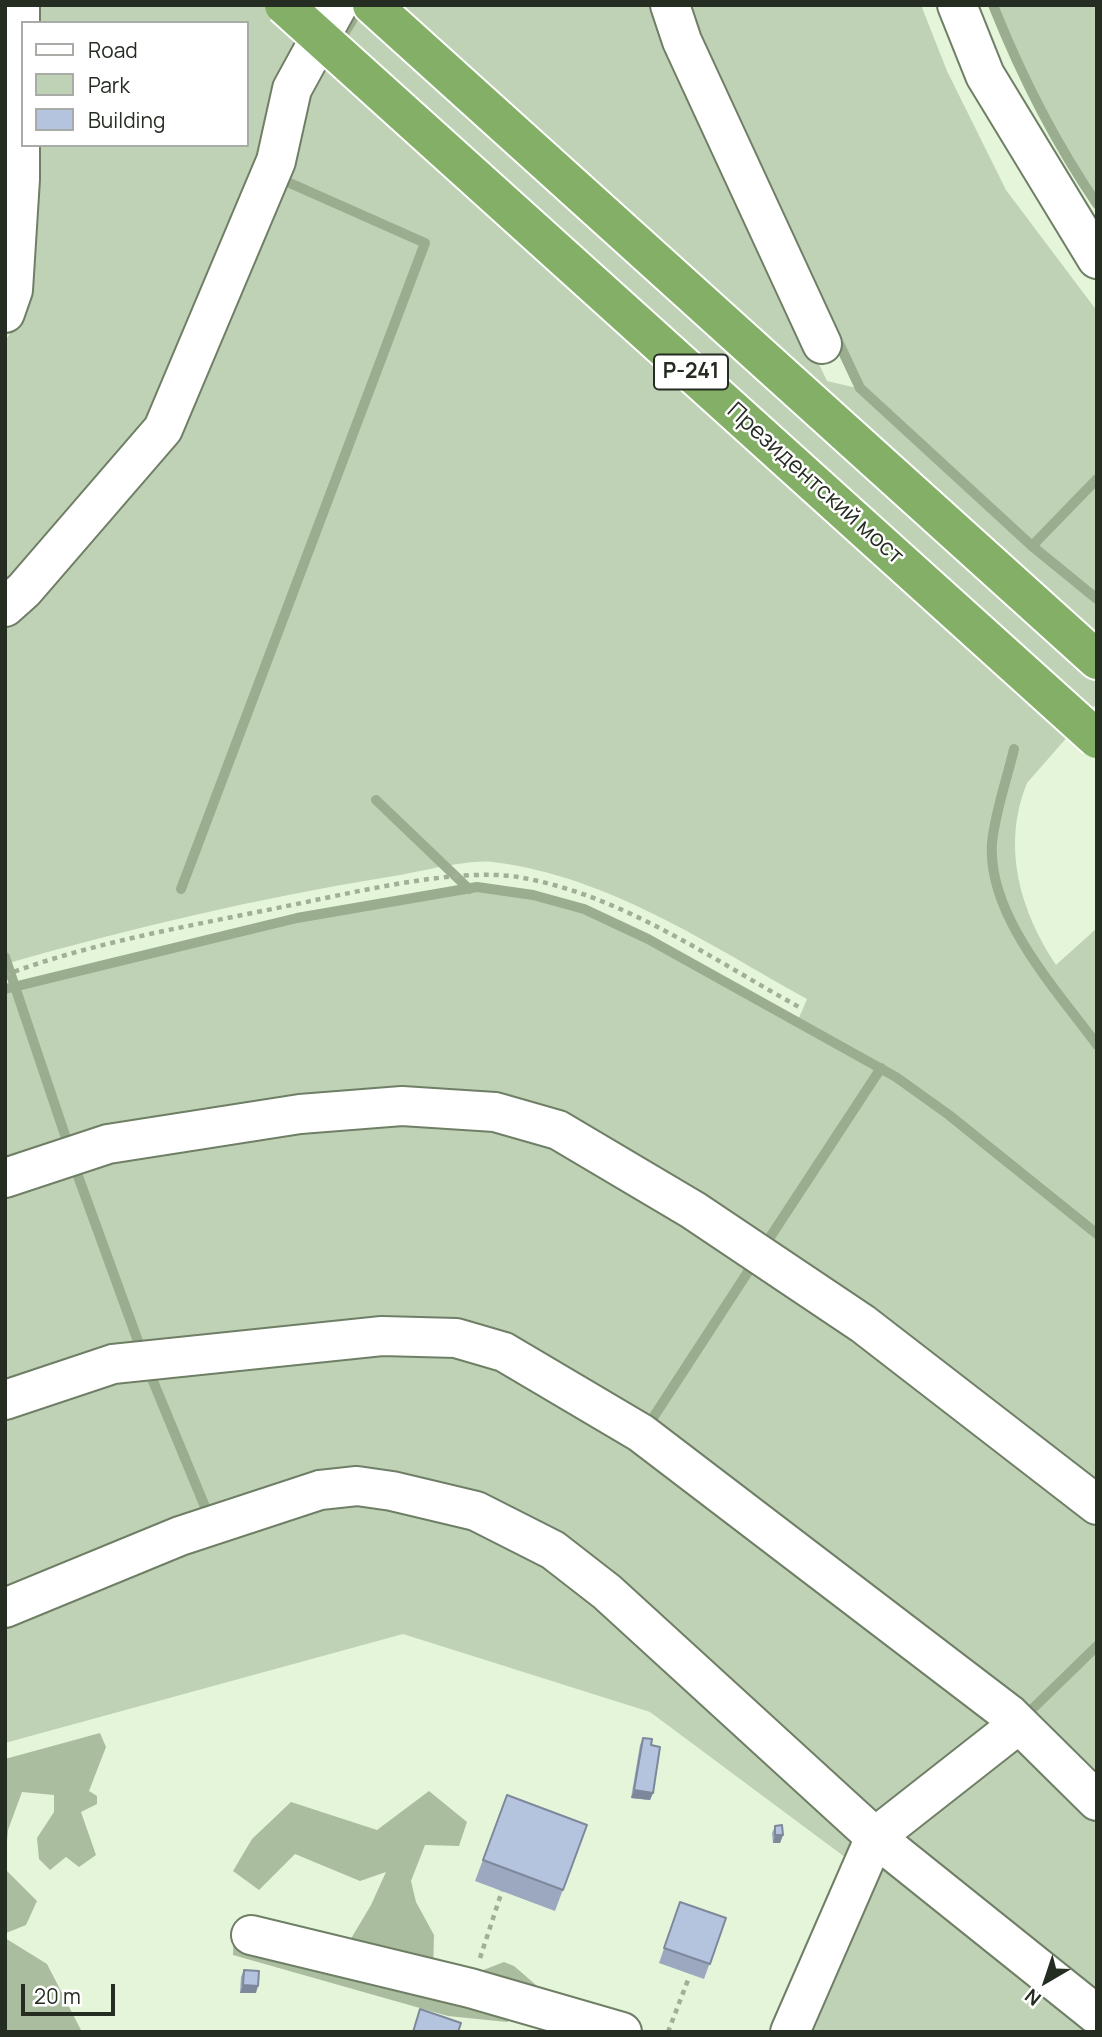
<!DOCTYPE html>
<html>
<head>
<meta charset="utf-8">
<style>
	body { margin:0 }
	#map { position:relative; width:1102px; height:2037px; overflow:hidden; background:#e4f5d9; font-family:Manrope,sans-serif }
	canvas { display:block }
	.frame { position:absolute; inset:0; border:7px solid #252c21; pointer-events:none }
	.legend { position:absolute; left:21px; top:21px; width:228px; height:126px; box-sizing:border-box; background:#fff; border:2px solid #a8aba6; margin:0; padding:9px 12px; list-style:none; font-size:21px; color:#252c21 }
	.legend li { display:flex; align-items:center; gap:14px; height:35px }
	.legend b { width:35px; border:2px solid #a8aba6 }
	.north { position:absolute; left:1011px; top:1946px; width:70px; height:70px; -webkit-text-stroke:5px #fff; paint-order:stroke; rotate:219deg; font-size:19px; font-weight:700; line-height:28px; text-align:center; color:#252c21 }
	.north::after { content:''; display:block; margin:auto; width:24px; height:32px; background:#252c21; clip-path:polygon(50% 0,100% 100%,50% 72%,0 100%) }
	.scale { position:absolute; left:21px; top:1984px; width:94px; height:32px; box-sizing:border-box; border:4px solid #252c21; border-top:0; padding-left:9px; font-size:21px; line-height:24px; white-space:nowrap; color:#252c21; -webkit-text-stroke:5px #fff; paint-order:stroke }
</style>
</head>
<body>
<div id="map">
<canvas width="1102" height="2037"></canvas>
<div class="frame"></div>
<ul class="legend">
<li><b style="height:9px;background:#fff"></b>Road</li>
<li><b style="height:19px;background:#c0d2b5"></b>Park</li>
<li><b style="height:19px;background:#b4c3de"></b>Building</li>
</ul>
<div class="north">N</div>
<div class="scale">20 m</div>
</div>
<script>
const context = document.querySelector('canvas').getContext('2d');
context.lineJoin = 'round';
function fill(path, color) { context.fillStyle = color; context.fill(path, 'evenodd'); }
function stroke(path, color, width, dash) { context.strokeStyle = color; context.lineWidth = width; context.lineCap = dash ? 'butt' : 'round'; context.setLineDash(dash || []); context.stroke(path); }
function write(font, color, halo, rows, align = 'center') {
  context.font = font + ' Manrope,sans-serif'; context.lineWidth = 5; context.setLineDash([]); context.textBaseline = 'middle'; context.strokeStyle = halo; context.fillStyle = color; for (const [text, x, y, turn = 0] of rows) {
    context.save(); context.translate(x, y); context.rotate((+turn || 0) * Math.PI / 180); context.textAlign = isNaN(turn) ? turn : align; if (halo) context.strokeText(text, 0, 0); context.fillText(text, 0, 0); context.restore();
  }
}
fill(new Path2D(`
	M38 5H321L262 155 151 418 5 589V341L24 313 36 145H247V23H38Z
	M360 5H656L694 101 827 381 857 388 714 91 680 5H921L947 71 1006 190 1097 311V703L1027 783C1001 846 1020 911 1056 965L1097 928V2032H810L873 1878 650 1712 403 1634 5 1743V986L295 917 477 885 534 893 585 907 648 936 798 1020 807 999C708 944 608 876 493 862 467 859 416 873 388 877 258 898 131 928 5 964V622L142 470 312 82Z
	M996 5H1097V200C1055 139 1024 74 996 5Z`), '#c0d2b5');
fill(new Path2D(`
	M100 1733 106 1747 89 1791 97 1796V1804L81 1812 96 1855 79 1867 66 1857 50 1870 39 1859 37 1838 54 1812V1795L22 1792 8 1830 5 1865V1759Z
	M429 1791 467 1822 459 1846 425 1845 411 1881 416 1902 434 1935 433 1973 455 1981 504 1962 514 1966 543 1991 507 2022 448 2016 233 1955 234 1922 250 1917 346 1947 371 1905 386 1872 360 1881 295 1854 259 1890 233 1871 252 1839 291 1802 377 1830Z
	M5 1869 37 1901 26 1925 6 1933Z
	M5 1938 47 1964 82 2032H5Z`), '#abbd9f');
stroke(new Path2D(`
	M993 5C1021 75 1054 141 1097 204
	M342 37 361 6
	M836 337 860 388 1032 546 1097 599
	M1032 546 1097 479
	M1014 749C1007 779 995 812 992 843 987 916 1057 990 1097 1045
	M376 800 469 889
	M181 889 425 243 283 180 286 173
	M5 957 70 1150
	M5 989 297 918 477 887 533 895 584 909 648 939 896 1077 949 1115 1097 1234
	M74 1165 143 1355
	M763 1248 881 1068
	M148 1369 208 1514
	M647 1427 755 1261
	M1023 1718 1097 1646`), '#9aad8f', 10);
const minor = new Path2D(`
	M670 5 682 41 822 344
	M957 5 985 75 1097 259
	M5 313 13 290 20 179V5
	M5 607 24 590 163 429 276 161 292 89 338 5
	M5 1178 108 1144 300 1114 402 1106 495 1112 558 1130 693 1210 863 1324 1097 1505
	M5 1400 113 1364 382 1336 456 1338 504 1352 641 1433 1009 1714 1097 1801
	M5 1608 180 1536 320 1490 357 1486 392 1491 476 1511 553 1550 607 1592 875 1837 1010 1731 1009 1714
	M251 1935 470 1988 622 2032
	M790 2032 875 1837 1097 2015`);
const highway = new Path2D(`
	M372 5 1097 660`);
stroke(minor, '#6f7f66', 42);
stroke(highway, '#fff', 42);
stroke(new Path2D(`
	M5 975C93 942 190 926 282 907 348 894 453 867 518 877 620 894 710 958 799 1007
	M480 1958 502 1891
	M668 2032 688 1980`), '#a1ae98', 4.5, [5, 5]);
stroke(minor, '#fff', 38);
stroke(highway, '#84af66', 38);
const highwayBridge = new Path2D(`
	M284 5 1097 739`);
stroke(highwayBridge, '#fff', 42, []);
stroke(highwayBridge, '#84af66', 38);
fill(new Path2D(`
	M643 1738 651 1745 653 1793 650 1800 631 1798 640 1745Z
	M507 1795 587 1825 555 1911 475 1881Z
	M775 1826 783 1835 780 1843H773L772 1833Z
	M680 1902 726 1918 704 1979 659 1963Z
	M244 1970 256 1993H240L241 1977Z`), '#9ba8bf');
fill(new Path2D(`
	M634 1790 653 1793 650 1800 631 1798Z
	M775 1835H783L780 1843H773Z
	M243 1985 258 1986 256 1993H240Z`), '#7e889b');
const building = new Path2D(`
	M643 1738 652 1739 651 1745 660 1747 653 1793 634 1790Z
	M507 1795 587 1825 563 1890 483 1860Z
	M782 1825 783 1835H775V1826Z
	M680 1902 726 1918 710 1964 664 1948Z
	M244 1970 259 1971 258 1986 243 1985Z
	M420 2009 461 2023 458 2032H413Z`);
fill(building, '#b4c3de');
stroke(building, '#7e889b', 2);
for (const [x, y, w] of [
	[691,372,74]
]) { const box = new Path2D(); box.roundRect(x - w / 2, y - 17.5, w, 35, 5); context.fillStyle = '#fff'; context.fill(box); stroke(box, '#252c21', 2); }
write('bold 21px', '#252c21', null, [
	["Р-241",691,372]
]);
write('23px', '#252c21', '#fff', [
	["Президентский мост",815,484,42]
]);
</script>
</body>
</html>
